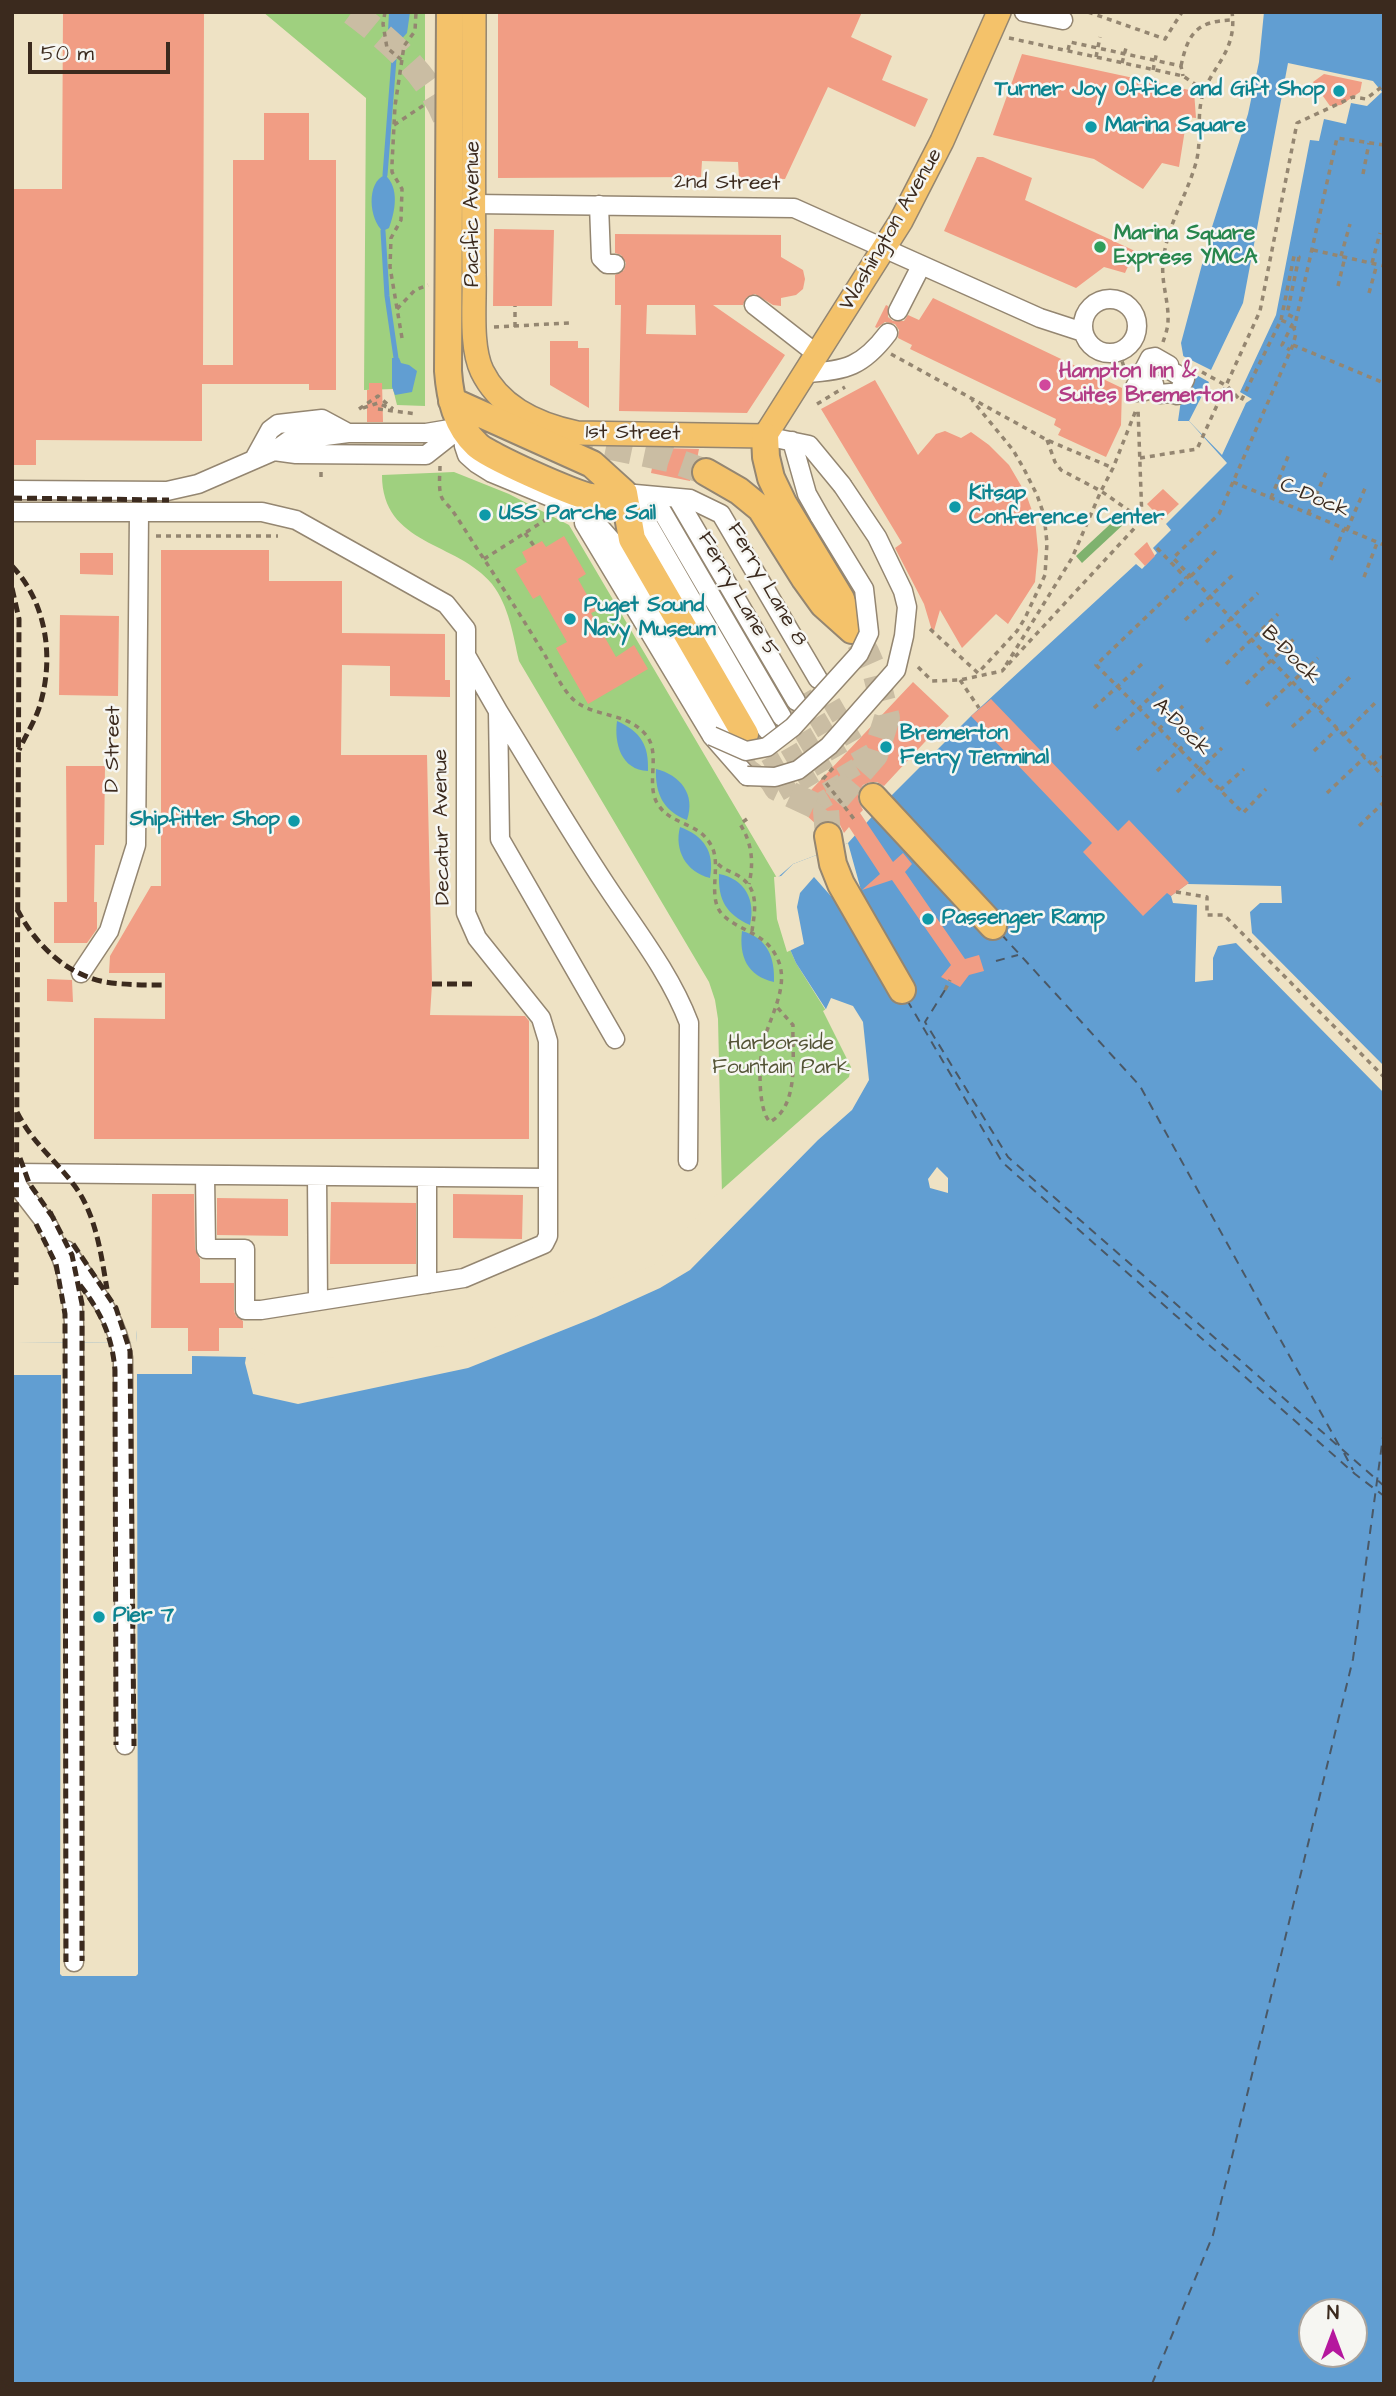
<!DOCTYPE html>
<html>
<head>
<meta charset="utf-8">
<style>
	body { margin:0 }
	#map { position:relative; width:1396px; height:2396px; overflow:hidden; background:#eee2c4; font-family:"Architects Daughter",sans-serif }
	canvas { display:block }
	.frame { position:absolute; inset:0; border:14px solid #3b2a1e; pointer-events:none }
	.north { position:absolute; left:1298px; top:2298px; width:70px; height:70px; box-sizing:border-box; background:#f6f6f2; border:2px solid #aba49d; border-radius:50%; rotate:0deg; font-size:19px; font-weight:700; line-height:28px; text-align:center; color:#3b2a1e }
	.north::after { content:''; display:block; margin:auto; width:24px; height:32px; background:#b5179e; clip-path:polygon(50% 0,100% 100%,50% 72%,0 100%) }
	.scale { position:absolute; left:28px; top:42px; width:142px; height:32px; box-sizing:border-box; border:4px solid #3b2a1e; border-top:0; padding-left:9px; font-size:21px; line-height:24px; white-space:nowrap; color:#3b2a1e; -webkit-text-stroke:5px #f6f6f2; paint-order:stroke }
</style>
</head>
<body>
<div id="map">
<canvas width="1396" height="2396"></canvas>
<div class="frame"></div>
<div class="north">N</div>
<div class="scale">50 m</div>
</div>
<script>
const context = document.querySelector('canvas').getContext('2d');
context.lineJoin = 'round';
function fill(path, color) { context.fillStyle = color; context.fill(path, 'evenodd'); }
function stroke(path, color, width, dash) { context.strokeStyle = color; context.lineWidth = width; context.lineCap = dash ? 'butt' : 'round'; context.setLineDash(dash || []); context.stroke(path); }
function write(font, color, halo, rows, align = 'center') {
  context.font = font + ' "Architects Daughter",sans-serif'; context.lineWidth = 5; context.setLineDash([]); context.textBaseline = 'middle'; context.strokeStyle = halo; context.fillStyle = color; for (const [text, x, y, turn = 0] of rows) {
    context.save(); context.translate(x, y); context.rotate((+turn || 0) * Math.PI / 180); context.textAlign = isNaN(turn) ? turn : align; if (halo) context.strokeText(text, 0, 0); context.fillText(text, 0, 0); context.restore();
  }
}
fill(new Path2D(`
	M263 12H425V406L397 405 393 389 364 390 366 98Z
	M454 472 509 494 569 525 777 878 789 947 796 963 828 1014 854 1066 852 1079 722 1195 718 1019 715 1000 709 982 519 661C513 635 509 606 492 584 457 541 382 546 382 475Z`), '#9fd07f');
fill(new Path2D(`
	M1120 515 1126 522 1082 563 1076 556Z`), '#7fb26e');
fill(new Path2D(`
	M389 12H410L407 33 395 46 388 32Z
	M1264 12H1384V2384H12V1375H17V1343L136 1342 137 1330H247V1350L265 1358 304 1363 466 1348 655 1269 847 1084 854 1066 829 1014 796 963 789 947 777 878 793 864 848 843 889 798 971 716 1136 564 1142 569 1157 553 1153 548 1171 530 1166 524 1227 463 1189 421H1178L1181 400 1188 383 1181 343 1212 227 1248 114 1259 62ZM1312 2312H1354V2354H1312Z
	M385 175C400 188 395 212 389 228L383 231C369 220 366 182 385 175Z
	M392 358H399L401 363 409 365 417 371 412 392 395 395 392 387Z
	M617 721C641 732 649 745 648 771 621 770 614 743 617 721Z
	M656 769C680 775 696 794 687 820 663 811 655 793 656 769Z
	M680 827C704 836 715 852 710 878 686 872 674 850 680 827Z
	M719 874C745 879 756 900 750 925 726 914 718 900 719 874Z
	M742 931C768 938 775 958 774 982 747 976 739 956 742 931Z`), '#619ed2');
fill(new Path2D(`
	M1288 63 1373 81 1382 92 1367 106 1351 103 1346 124 1324 119 1319 141 1310 140 1276 315 1240 392 1252 399 1246 403 1222 455 1189 421 1209 382 1182 367 1179 354 1211 370 1243 303Z
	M848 843 864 901 845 912 814 877 800 893 797 907 804 944 787 952 777 919 774 877 781 876 793 864Z
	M1187 884 1281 886 1282 903H1260L1250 912 1252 933 1384 1066V1093L1236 943 1218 946 1213 958V980L1195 982 1197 905 1173 903 1171 896Z
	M831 998 853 1006 863 1022 869 1080 852 1110 818 1140 690 1270 660 1288 596 1317 468 1368 298 1404 253 1394 245 1363 246 1357 192 1356V1374H137L138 1974 136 1976H62L60 1974 61 1375H17V1343L136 1342 137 1330H247V1335L251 1336V1348L266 1355 304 1360 465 1344 556 1294 653 1266 719 1192 849 1077 851 1067 823 1011 826 1009Z
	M937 1167 948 1178V1193L930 1188 928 1179Z`), '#eee2c4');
stroke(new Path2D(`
	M385 175 395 46
	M383 231 387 296 396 358`), '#619ed2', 5);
stroke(new Path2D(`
	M1001 934 1140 1086 1341 1449
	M996 961 1018 955
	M945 990 925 1022 1008 1157 1384 1486
	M907 1000 1002 1162 1355 1474 1384 1496
	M1344 1453 1353 1470
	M1152 2384 1213 2235 1353 1659 1384 1429`), '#4a5866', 2, [9, 7]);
fill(new Path2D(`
	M63 12H204L203 365H233V160H264V113H309V160H336V390H309V384H202V441L36 440V465H12V189H62Z
	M498 12H862L851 37 892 56 882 80 928 99 915 127 828 87 785 179 739 178 738 162 702 161 701 177 498 178Z
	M1022 54 1194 91 1196 118 1187 117 1179 167 1162 163 1143 189 1094 159 993 135Z
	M1324 74 1362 82 1360 92 1341 105 1330 106 1313 82Z
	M977 157H983L1032 178 1025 200 1135 251 1125 273 1104 267 1076 288 944 231Z
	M494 229 554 230 552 306H493Z
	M615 234 781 235V257L803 270 805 279 803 289 796 295 781 298V306L773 305 755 294 746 298 743 305H713L785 355 747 413 619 411 621 305H615V275L624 270 626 263 621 255 615 253ZM647 305H695L696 335 646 334Z
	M933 298 1122 388 1121 425 1106 457 1058 435 1061 429 1054 425 1056 419 910 349 912 345 898 338 899 330 895 324 885 322 877 328 875 327 886 305 888 306V317L893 321H904L908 315 919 320Z
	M550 341H578V348H589V408L550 385Z
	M875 380 918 455 936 434 945 431 961 438 971 432 989 445 1009 465 1026 494 1035 519 1038 550 1035 582 1008 624 996 614 962 648 940 610 933 634 924 604 895 548 902 543 821 409Z
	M369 383H382L383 422H367V390H369Z
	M656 448 699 449 697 459 692 465 690 481 651 473Z
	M1163 489 1179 504 1162 520 1147 504Z
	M564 536 586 574 578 579 596 611 591 613 616 657 634 645 648 669 588 704 556 648 567 642 540 595 533 599 515 569 527 562 522 552 542 541 546 547Z
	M1147 542 1155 556 1145 566 1134 554Z
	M161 550H269V581H342V633L445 634V680H450V697L390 696V666L342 665 341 755H427L432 984 430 1015 525 1016 529 1021V1139H94V1018L165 1019V973H109L110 956 151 886H161Z
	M80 553H113V575L80 574Z
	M60 615 119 616 118 696 59 695Z
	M913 682 949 716 884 786 877 782H870L863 785 858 792V800L863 810 860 813 893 862 903 853 912 864 905 872 965 959 979 955 984 971 969 975 960 987 941 977 951 965 892 880 862 890 880 874 849 827 844 833 840 825 833 821H825L817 825 796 806Z
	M991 699 1118 831 1129 820 1189 883 1171 896 1167 893 1143 916 1083 852 1092 843 971 716Z
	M66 766H105L104 845H95L94 902H97V929L87 943H54V902H67Z
	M47 979 72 980 73 1002 47 1001Z
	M152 1194H194L195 1249 200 1259V1283H234V1311L236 1316 243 1321V1328H219V1351H188V1328H151Z
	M453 1194 523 1195 522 1239 453 1238Z
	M217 1198 288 1199V1236L217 1235Z
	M331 1202 416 1203V1264H330Z`), '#f19d84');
stroke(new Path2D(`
	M818 679 867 764
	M803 694 853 779
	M789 709 839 795
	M775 724 826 811
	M756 733 792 796
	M732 739 749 768 777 788`), '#cabda3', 18, [18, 9]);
stroke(new Path2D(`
	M352 12C391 41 438 83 450 132
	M461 201 464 292
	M568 438 669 459 706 472
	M745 734 777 788 826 811
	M828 836 826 811 875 755 887 718 876 675 866 652 852 630`), '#cabda3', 26, [26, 13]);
const minor = new Path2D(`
	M1024 12 1063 20
	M473 204 794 208 1040 318 1083 332
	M599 205 601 258 607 264H615
	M1083 326a27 27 0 1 1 54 0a27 27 0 1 1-54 0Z
	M754 305 818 355
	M898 311 921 266
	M1155 357 1169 365 1168 369 1185 379 1177 395 1171 393 1159 394 1155 390 1154 384 1149 381 1145 391 1136 392 1135 387 1150 358Z
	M806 373C846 371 863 366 888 333
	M765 436 809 445 842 485
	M792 441 807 494 820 517
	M274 451 296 454 426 455 459 429
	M254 459 270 430 278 424 322 419 348 433
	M12 490 167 491 198 484 274 451 288 441 348 433H426L462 427 464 446 467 455 476 463 492 473 555 499 597 524 619 549 643 586 725 726
	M624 493 690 499 721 514 818 679
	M630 493 767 730
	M653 496 782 717
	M677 498 796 701
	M12 512H262L296 520 446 604 466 629V913L477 938 541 1018 548 1041V1236L544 1244 464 1278 261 1310H245V1249H206L205 1175
	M584 523 712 736 747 776
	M467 657 498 711 500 839 615 1039
	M498 711C534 769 568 828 606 885 635 929 670 973 689 1023L688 1161
	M81 973 109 931 136 845 139 513
	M12 1173 548 1178
	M317 1176 318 1301
	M427 1177V1284
	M12 1179 49 1227
	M43 1219C63 1253 72 1284 74 1323V1962
	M66 1250C90 1285 117 1315 123 1358L125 1745`);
const major = new Path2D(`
	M474 12C474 100 473 188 474 275 475 303 470 346 482 371 500 408 538 425 577 433L765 436 901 221 942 141 999 12`);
const highway = new Path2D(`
	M450 12 448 371C450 398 456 426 477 445 486 455 578 496 591 497 601 498 614 494 624 493
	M452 401 592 464 624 493 632 539 745 734
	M765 436 766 457 771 478 783 503 841 599 849 622
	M706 472 739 491 761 509 805 579 823 604 852 630
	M873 797 993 926
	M828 836 833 864 841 884 902 990`);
stroke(minor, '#948671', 21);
stroke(major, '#948671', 26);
stroke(highway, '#948671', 30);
stroke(new Path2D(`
	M385 12 383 24 387 48 403 61
	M1088 12 1165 39 1182 12
	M1009 38 1183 76 1205 91
	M1068 50 1070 42 1181 66 1183 76
	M1096 57 1100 37
	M1122 63 1127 44
	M1181 66C1188 33 1197 21 1232 20
	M1153 70 1157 51
	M394 125 427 103
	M1384 145 1337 138 1294 329 1296 333 1293 345 1219 514 1173 558 1384 777
	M1363 174 1369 143
	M1313 250 1384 266
	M1341 256 1350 224
	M1372 263 1380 233
	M1338 286 1345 257
	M1369 293 1377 264
	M397 309 415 290 428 285
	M1281 320 1294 256 1299 257 1287 314 1297 319
	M494 327 569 323
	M515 327V306
	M402 338 390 267 391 238 401 220 402 189 392 172V164L395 106 404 46 415 31 416 12
	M1163 342C1165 336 1168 328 1168 321 1169 302 1161 282 1163 263 1166 228 1185 199 1195 166 1202 145 1197 123 1201 102 1207 69 1238 54 1232 12
	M1293 345 1384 383
	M1119 352 1125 370
	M891 354 1047 440 1113 468
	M1202 372 1227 386 1241 401 1281 320 1292 325 1282 345 1290 350
	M817 404 845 387
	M363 408 378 403 389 408
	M359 409 378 396 393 409
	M378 409 417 414
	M1047 440 1055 462 1061 470 1101 491 1141 519
	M1140 458 1197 449 1203 436 1260 311 1297 123 1353 97 1366 99 1384 85
	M440 466C440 475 438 490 442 498 444 502 449 506 452 510 463 526 473 543 484 559 505 591 526 624 546 657 554 671 563 691 575 701 597 718 627 712 646 735 662 754 644 786 659 806 673 826 700 822 712 847 722 867 705 901 725 917 741 931 763 933 775 954 794 985 766 1020 762 1050 759 1067 758 1110 770 1122 800 1105 792 1056 793 1025L777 1007
	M321 472V481
	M1233 482 1384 545
	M1271 498 1289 454
	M1308 514 1327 470
	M1347 530 1366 486
	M525 533 534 546
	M156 536H278
	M1157 548 1186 578
	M484 559 550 517
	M1331 560 1344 529
	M1190 575 1096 665 1243 813 1266 789
	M1191 576 1216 551
	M1364 577 1377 543
	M1185 620 1236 572
	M930 629 978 673 1017 631 1025 618 1045 575 1047 543 1044 515 1037 495 1024 469 1013 450 972 400
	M1206 642 1258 593
	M1226 664 1278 614
	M1006 665 1072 558 1101 491 1113 468 1136 410
	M918 667 932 681 960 680 1002 671 1142 520 1138 409
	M960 680 979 708
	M1246 684 1297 636
	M1266 706 1318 658
	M1094 708 1142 664
	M1318 709 1350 677
	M1292 727 1316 705
	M1116 730 1163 685
	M1343 735 1376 702
	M1137 750 1183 706
	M1314 751 1338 728
	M1373 765 1384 755
	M1157 771 1203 727
	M1220 790 1244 769
	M1177 792 1222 748
	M1327 793 1365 757
	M747 819 740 824C752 843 754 862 749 884
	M1359 826 1384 802
	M718 864C724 870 730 871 737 875 760 888 755 910 752 931
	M1176 892 1207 897V915H1224L1384 1077
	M945 990 950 980`), '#948671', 3.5, [5, 5]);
stroke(minor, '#fff', 18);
stroke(major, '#f4c26a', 23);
stroke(highway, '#f4c26a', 26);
stroke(new Path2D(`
	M12 498 169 500
	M12 566C48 604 55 662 38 711 33 724 25 737 19 750
	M12 588 19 619 16 1285
	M17 909C35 944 65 974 105 982 125 985 145 985 165 985
	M432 984H472
	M17 1112C33 1144 54 1158 74 1185 96 1214 101 1254 107 1289
	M20 1158 29 1183 54 1219
	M50 1212 72 1255 82 1304V1961
	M36 1224 56 1264 65 1314 66 1962
	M73 1244 116 1308 130 1351 134 1746
	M80 1285C101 1312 112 1336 115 1370L116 1745`), '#3b2a1e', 5, [10, 5]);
const minorBridge = new Path2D(`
	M712 736 746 751 767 747 793 727 859 654 869 633 864 589 820 517
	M747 776 775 777 798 770 829 746 896 670 904 636 907 607 903 591 877 537 842 485`);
stroke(minorBridge, '#948671', 21, []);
stroke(new Path2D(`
	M833 768 823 779 854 819`), '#948671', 3.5, [5, 5]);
stroke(minorBridge, '#fff', 18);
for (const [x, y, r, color] of [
	[1339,91,7,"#0f9aa8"],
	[1091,127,7,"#0f9aa8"],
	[1100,247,7,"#2e9e5b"],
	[1045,385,7,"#d1479c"],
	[955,507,7,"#0f9aa8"],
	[485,515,7,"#0f9aa8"],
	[570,619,7,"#0f9aa8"],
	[886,747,7,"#0f9aa8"],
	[294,821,7,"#0f9aa8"],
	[928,919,7,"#0f9aa8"],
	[99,1617,7,"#0f9aa8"]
]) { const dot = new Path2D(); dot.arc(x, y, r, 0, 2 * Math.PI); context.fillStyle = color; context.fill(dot); stroke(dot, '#f6f6f2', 2.5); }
write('bold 21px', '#0d838f', '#f6f6f2', [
	["Turner Joy Office and Gift Shop",1325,91,"right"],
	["Marina Square",1105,127],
	["Kitsap",969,495],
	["Conference Center",969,519],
	["USS Parche Sail",499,515],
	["Puget Sound",584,607],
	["Navy Museum",584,631],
	["Bremerton",900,735],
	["Ferry Terminal",900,759],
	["Shipfitter Shop",280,821,"right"],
	["Passenger Ramp",942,919],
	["Pier 7",113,1617]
], 'left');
write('21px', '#3b2a1e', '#f6f6f2', [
	["2nd Street",727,184,1],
	["Pacific Avenue",474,214,-90],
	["Washington Avenue",892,230,-60],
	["1st Street",633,434,1],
	["C-Dock",1314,499,23],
	["Ferry Lane 8",766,585,60],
	["Ferry Lane 5",737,595,60],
	["B-Dock",1290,656,45],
	["A-Dock",1181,728,45],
	["D Street",114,749,-89],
	["Decatur Avenue",443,827,-91]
]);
write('bold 21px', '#27864d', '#f6f6f2', [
	["Marina Square",1114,235],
	["Express YMCA",1114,259]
], 'left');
write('bold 21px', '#b23c85', '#f6f6f2', [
	["Hampton Inn &",1059,373],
	["Suites Bremerton",1059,397]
], 'left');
write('21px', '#545436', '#f6f6f2', [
	["Harborside",781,1045],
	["Fountain Park",781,1069]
]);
</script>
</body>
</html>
